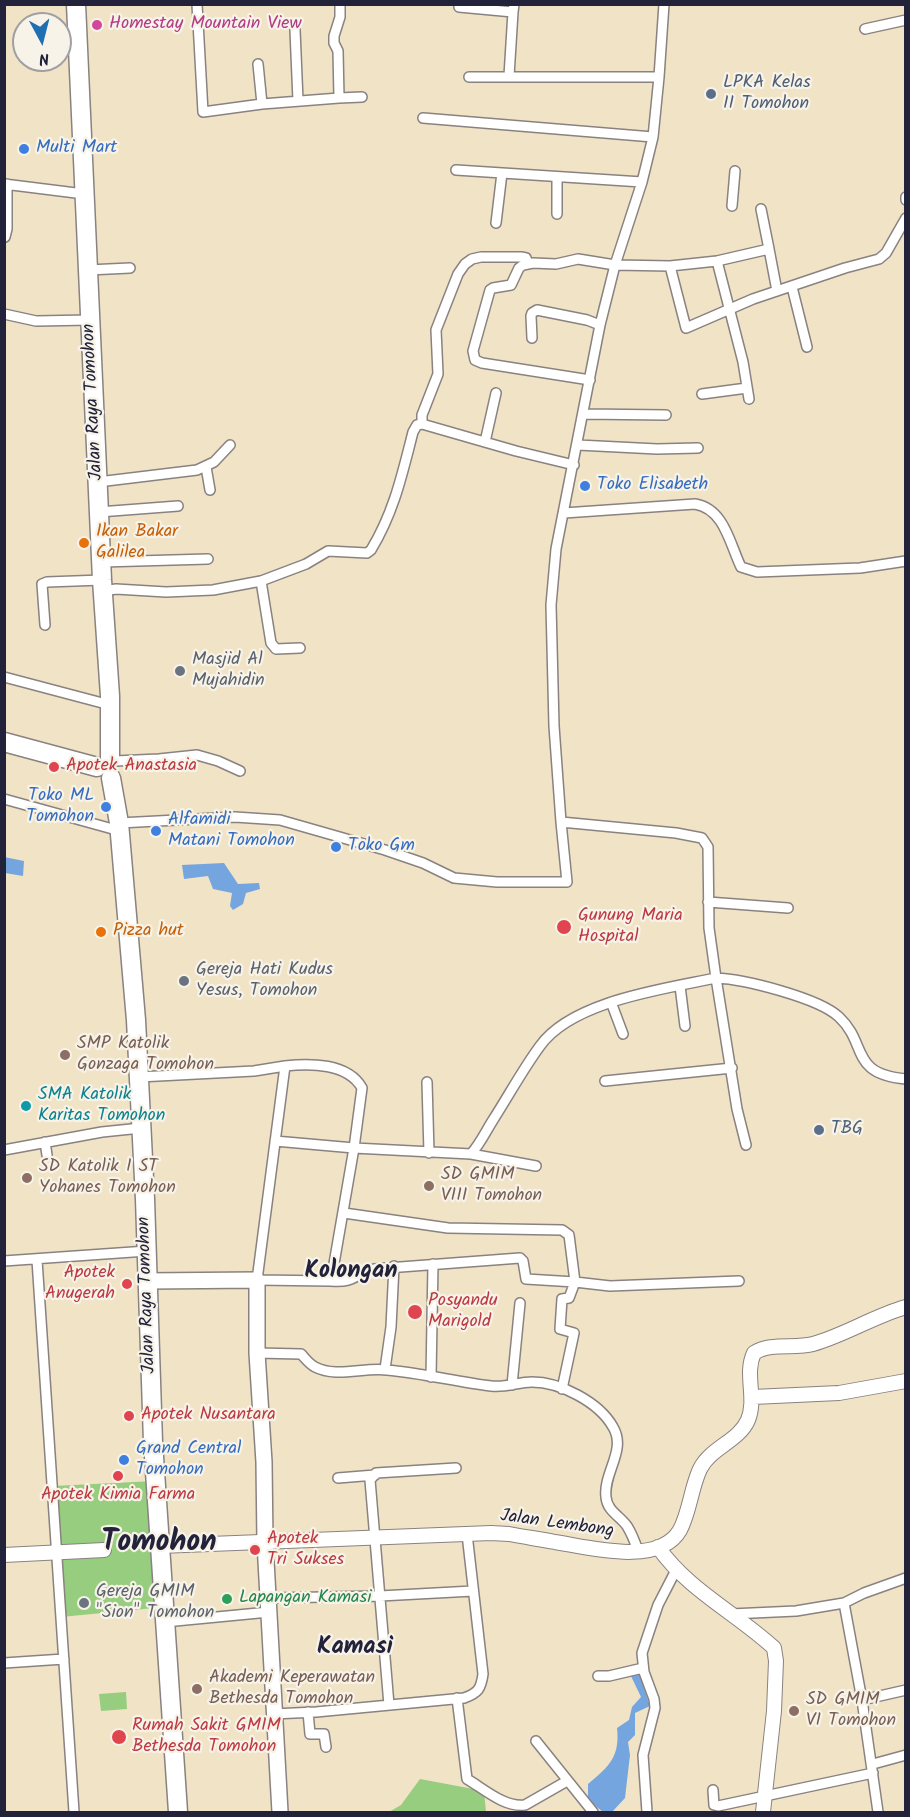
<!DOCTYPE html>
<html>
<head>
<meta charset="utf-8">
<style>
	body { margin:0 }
	#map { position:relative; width:910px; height:1817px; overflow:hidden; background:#f0e3c6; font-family:Kalam,sans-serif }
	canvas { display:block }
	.frame { position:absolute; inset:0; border:6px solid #22223b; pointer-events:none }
	.north { position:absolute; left:12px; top:12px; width:60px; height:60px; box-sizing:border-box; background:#f7f3e8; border:2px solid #a29fa3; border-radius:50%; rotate:173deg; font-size:16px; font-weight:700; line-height:24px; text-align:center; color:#22223b }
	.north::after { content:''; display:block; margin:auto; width:21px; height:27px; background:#1f6fb2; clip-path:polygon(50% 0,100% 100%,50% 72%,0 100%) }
</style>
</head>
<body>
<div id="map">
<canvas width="910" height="1817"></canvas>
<div class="frame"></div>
<div class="north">N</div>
</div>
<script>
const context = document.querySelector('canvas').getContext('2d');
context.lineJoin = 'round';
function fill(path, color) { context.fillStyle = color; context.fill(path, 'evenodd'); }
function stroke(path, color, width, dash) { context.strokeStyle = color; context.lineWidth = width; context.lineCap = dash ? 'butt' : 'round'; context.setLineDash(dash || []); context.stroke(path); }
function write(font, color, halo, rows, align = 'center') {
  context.font = font + ' Kalam,sans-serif'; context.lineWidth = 4.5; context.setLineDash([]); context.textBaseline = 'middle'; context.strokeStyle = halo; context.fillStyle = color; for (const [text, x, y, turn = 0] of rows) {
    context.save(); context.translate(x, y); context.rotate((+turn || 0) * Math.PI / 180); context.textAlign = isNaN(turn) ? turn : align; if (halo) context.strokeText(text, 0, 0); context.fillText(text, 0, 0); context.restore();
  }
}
fill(new Path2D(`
	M155 1481 164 1607 61 1617 53 1486Z
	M126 1692 127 1709 101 1711 99 1694Z
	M420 1779 484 1791 486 1812H389L401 1805Z`), '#97cd7f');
fill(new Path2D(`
	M4 857 24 861 23 876 5 873Z
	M224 863 238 884 259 883 260 889 246 893 243 904 233 910 230 906 232 893 213 889 208 876 184 879 182 865Z
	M638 1670 650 1706 635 1713V1735L628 1742 630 1755 625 1798 612 1812H603L588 1800V1784C610 1766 620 1756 617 1728L629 1720 632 1707 641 1697 630 1674Z`), '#75a5df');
const street = new Path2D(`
	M197 4 203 112 262 104 339 98 338 51 334 43V36L340 17V4
	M459 7 513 12 514 4
	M865 29 906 20
	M295 30 298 101
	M258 64 262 104
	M509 76 513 12
	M469 77H659
	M339 98 362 97
	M423 118 653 137
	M456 170 642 182
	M4 184 84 194
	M906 197V200
	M732 206 735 171
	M557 214V177
	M496 223 502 173
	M5 237 7 229V184
	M769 249 777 291
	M717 261 743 362 749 399
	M670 266 686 328 753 299 845 268 879 259 886 253 906 218
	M88 270 130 268
	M792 287 807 347
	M4 314 36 321 90 320
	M532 338 531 316 532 313 537 310 587 320 600 325
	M590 380 482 363 475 360 473 351 490 290 493 288 511 285 519 268 523 265 533 263 556 264 578 259 615 265 670 266 717 261 769 249 761 209
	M702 394 747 388
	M584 414 666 415
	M422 424V415L438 374 436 330 458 274 465 264 472 259 481 257H521L526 258 528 264
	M485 442 496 393
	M578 445 657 449 698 448
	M206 467 210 490
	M98 482 197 470 214 462 230 445
	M99 512 178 506
	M564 513 695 504C725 509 730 545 741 567L757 572 860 568 906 561
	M102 562 208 559
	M261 581 271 643 276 649 300 648
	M103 591 116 589 166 592 213 590 261 581 306 564 328 551 367 553 371 550C394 512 402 475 413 432L417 425 422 424 516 451 574 465
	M45 625 42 584 47 582 102 580
	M4 677 110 705
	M115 761 159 759 197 755 218 761 240 771
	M4 799 120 831
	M119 823 235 817 280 820 385 850 423 863 454 878 497 882H567L561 822 554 726 551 605 556 549 600 325 615 265 642 182 653 137 659 77 664 4
	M708 902 788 908
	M680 986 685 1026
	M611 1002 623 1034
	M139 1077 254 1071 285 1066 257 1280 331 1281 354 1148 362 1088C348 1063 310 1063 285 1066
	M605 1081 732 1068
	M427 1082 429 1153
	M275 1141 354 1148 471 1154C480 1144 486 1131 493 1120 509 1095 523 1069 540 1046 572 1001 664 989 716 978L709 928 708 847 702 838 676 833 561 822
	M45 1142 47 1155
	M746 1145 737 1109 716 978C744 979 819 998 839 1017 868 1044 849 1074 906 1079
	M4 1150 102 1132 141 1128
	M471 1154 536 1166
	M344 1213 448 1228 562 1230 569 1235 575 1282 610 1286 739 1281
	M37 1260 74 1812
	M4 1261 147 1251
	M331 1281C356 1283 354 1274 374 1269L520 1258 523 1261 526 1279 575 1282 569 1298 562 1299 560 1329 574 1333 562 1389
	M257 1353 301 1354C305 1358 309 1364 315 1367 336 1378 364 1367 387 1370 422 1373 457 1382 491 1386 506 1388 518 1382 532 1382 560 1382 599 1402 613 1427 627 1450 603 1473 606 1497 607 1511 620 1516 627 1526 632 1534 635 1542 638 1551
	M385 1369 391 1327 394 1266
	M431 1377 433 1264
	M512 1385 520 1303
	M338 1478 375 1475
	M269 1598 380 1596 473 1591
	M731 1614 796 1611 844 1603
	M165 1622 269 1612
	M4 1663 64 1659
	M598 1676H609L643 1668
	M457 1698 467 1779C484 1789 505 1808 525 1805L567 1781
	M862 1700 906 1690
	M389 1705 370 1480 376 1473 456 1468
	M308 1712 310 1734H324L326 1747
	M273 1714 316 1712 464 1698C478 1693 481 1689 483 1674L467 1534
	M536 1741 593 1812
	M873 1764 906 1755
	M713 1790 714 1805 718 1806 873 1773
	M647 1812 643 1755 655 1708 654 1699 644 1672 642 1653 658 1605 676 1570
	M878 1812 862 1700 844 1603 864 1593 906 1578`);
const secondary = new Path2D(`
	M753 1397 839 1393 906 1381
	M159 1546 491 1533 509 1534C524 1537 540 1539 555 1542 587 1547 659 1567 680 1530 690 1511 691 1488 700 1469 710 1448 739 1441 748 1420 757 1398 744 1374 754 1353 771 1342 794 1349 813 1344 845 1335 874 1316 906 1307
	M658 1547C688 1590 736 1613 774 1648L776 1661 774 1711 763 1812
	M4 1555 104 1550`);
const primary = new Path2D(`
	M147 1281 257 1280V1353L264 1462 265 1543 280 1812`);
const highway = new Path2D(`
	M76 4 102 580 110 696V758
	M4 742 97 767
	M111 778 119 823 136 1020 145 1199 153 1442 178 1812`);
stroke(street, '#898280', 12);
stroke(secondary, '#898280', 16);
stroke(primary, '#898280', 18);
stroke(highway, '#898280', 21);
stroke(street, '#fff', 9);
stroke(secondary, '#fff', 14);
stroke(primary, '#fff', 15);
stroke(highway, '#fff', 18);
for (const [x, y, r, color] of [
	[97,25,6,"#d1479c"],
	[711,94,6,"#5c6f8a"],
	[24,149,6,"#3f7fe0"],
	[585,486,6,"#3f7fe0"],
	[84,543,6,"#e8710a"],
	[180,671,6,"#6b7280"],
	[54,767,6,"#e0444e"],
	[106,807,6,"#3f7fe0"],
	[156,831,6,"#3f7fe0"],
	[336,847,6,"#3f7fe0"],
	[564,927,8,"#e0444e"],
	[101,932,6,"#e8710a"],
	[184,981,6,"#6b7280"],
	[65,1055,6,"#8d6e63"],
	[26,1106,6,"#0f9aa8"],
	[819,1130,6,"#5c6f8a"],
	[27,1178,6,"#8d6e63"],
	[429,1186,6,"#8d6e63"],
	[127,1284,6,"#e0444e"],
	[415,1312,8,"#e0444e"],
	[129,1416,6,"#e0444e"],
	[124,1460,6,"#3f7fe0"],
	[118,1476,6,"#e0444e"],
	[255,1550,6,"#e0444e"],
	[227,1599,6,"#2e9e5b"],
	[84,1603,6,"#6b7280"],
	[197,1689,6,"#8d6e63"],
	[794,1711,6,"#8d6e63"],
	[119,1737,8,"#e0444e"]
]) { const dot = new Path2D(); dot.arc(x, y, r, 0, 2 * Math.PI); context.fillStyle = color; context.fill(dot); stroke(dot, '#f7f3e8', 2); }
write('18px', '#b23c85', '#f7f3e8', [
	["Homestay Mountain View",109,25]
], 'left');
write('18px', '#4e5e75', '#f7f3e8', [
	["LPKA Kelas",723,84],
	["II Tomohon",723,105],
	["TBG",831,1130]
], 'left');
write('18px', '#366cbe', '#f7f3e8', [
	["Multi Mart",36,149],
	["Toko Elisabeth",597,486],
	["Toko ML",94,797,"right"],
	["Tomohon",94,818,"right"],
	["Alfamidi",168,821],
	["Matani Tomohon",168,842],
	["Toko Gm",348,847],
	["Grand Central",136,1450],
	["Tomohon",136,1471]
], 'left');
write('18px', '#22223b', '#f7f3e8', [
	["Jalan Raya Tomohon",94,402,-93],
	["Jalan Raya Tomohon",148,1295,-92],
	["Jalan Lembong",557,1525,8]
]);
write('18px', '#c56008', '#f7f3e8', [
	["Ikan Bakar",96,533],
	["Galilea",96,554],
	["Pizza hut",113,932]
], 'left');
write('18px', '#5b616d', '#f7f3e8', [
	["Masjid Al",192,661],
	["Mujahidin",192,682],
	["Gereja Hati Kudus",196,971],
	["Yesus, Tomohon",196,992],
	["Gereja GMIM",96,1593],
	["\"Sion\" Tomohon",96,1614]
], 'left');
write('18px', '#be3a42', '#f7f3e8', [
	["Apotek Anastasia",66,767],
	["Gunung Maria",578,917],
	["Hospital",578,938],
	["Apotek",115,1274,"right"],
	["Anugerah",115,1295,"right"],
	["Posyandu",428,1302],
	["Marigold",428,1323],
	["Apotek Nusantara",141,1416],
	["Apotek Kimia Farma",118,1496,"center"],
	["Apotek",267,1540],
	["Tri Sukses",267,1561],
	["Rumah Sakit GMIM",132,1727],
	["Bethesda Tomohon",132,1748]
], 'left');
write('18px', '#785e54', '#f7f3e8', [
	["SMP Katolik",77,1045],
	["Gonzaga Tomohon",77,1066],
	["SD Katolik I ST",39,1168],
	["Yohanes Tomohon",39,1189],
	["SD GMIM",441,1176],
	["VIII Tomohon",441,1197],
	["Akademi Keperawatan",209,1679],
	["Bethesda Tomohon",209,1700],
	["SD GMIM",806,1701],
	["VI Tomohon",806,1722]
], 'left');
write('18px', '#0d838f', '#f7f3e8', [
	["SMA Katolik",38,1096],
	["Karitas Tomohon",38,1117]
], 'left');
write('18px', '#27864d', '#f7f3e8', [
	["Lapangan Kamasi",239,1599]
], 'left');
write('bold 24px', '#22223b', '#f7f3e8', [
	["Kolongan",351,1273],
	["Kamasi",355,1649]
]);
write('bold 30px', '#22223b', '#f7f3e8', [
	["Tomohon",159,1545]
]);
</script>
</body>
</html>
